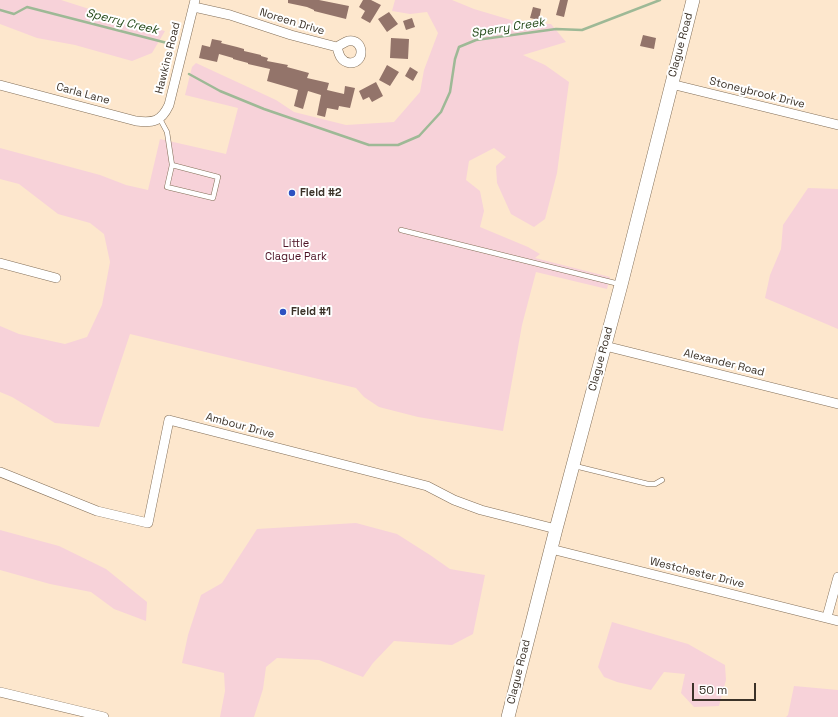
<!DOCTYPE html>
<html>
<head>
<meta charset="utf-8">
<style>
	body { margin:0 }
	#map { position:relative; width:838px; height:717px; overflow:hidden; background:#fde7cd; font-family:"Space Grotesk",sans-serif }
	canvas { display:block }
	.scale { position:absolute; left:692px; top:683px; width:64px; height:18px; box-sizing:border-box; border:2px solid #3b3228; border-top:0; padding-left:5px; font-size:12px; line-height:14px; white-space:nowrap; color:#3b3228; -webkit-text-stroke:3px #fff; paint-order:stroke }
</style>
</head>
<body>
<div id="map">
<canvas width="838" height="717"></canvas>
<div class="scale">50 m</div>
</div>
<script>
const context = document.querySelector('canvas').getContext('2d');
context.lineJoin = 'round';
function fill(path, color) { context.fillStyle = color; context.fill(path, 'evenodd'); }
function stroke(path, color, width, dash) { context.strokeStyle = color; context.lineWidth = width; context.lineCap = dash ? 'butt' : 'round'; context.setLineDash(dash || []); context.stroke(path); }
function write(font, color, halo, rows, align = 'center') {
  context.font = font + ' "Space Grotesk",sans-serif'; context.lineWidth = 4; context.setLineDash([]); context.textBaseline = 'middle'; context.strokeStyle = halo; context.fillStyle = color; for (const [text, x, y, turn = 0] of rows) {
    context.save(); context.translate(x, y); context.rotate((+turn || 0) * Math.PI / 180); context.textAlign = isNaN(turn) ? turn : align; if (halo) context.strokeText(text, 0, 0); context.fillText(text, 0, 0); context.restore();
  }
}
fill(new Path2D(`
	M0 0H61L136 24 165 31 152 53 132 61 75 45 37 38 0 24Z
	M395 0H452L474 9 521 23 551 24 566 42 523 55 545 65 569 82 557 173 545 219 534 227 511 214 497 183 496 166 506 157 494 148 469 161 466 180 480 191 484 211 480 227 528 247 540 254 535 258 610 277 607 289 536 272 522 325 503 431 418 417 379 407 364 397 356 388 130 334 99 427 55 423 12 397 0 392V326L19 334 65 344 87 337 102 305 110 262 104 234 90 223 58 214 19 184 0 179V148L100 175 126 185 148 190 160 139 226 154 238 108 185 95 192 67 196 63 276 100 294 112 346 125 394 122 420 92 424 70 438 33 427 12 410 14 392 11Z
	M808 188 838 189V329L765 298 770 275 781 249 783 225Z
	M356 523 397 534 430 555 450 569 485 575 473 634 452 645 394 641 373 663 363 677 319 660 277 658 266 667 263 689 254 717H220L225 691 224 673 182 663 188 635 201 595 222 583 257 529Z
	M0 530 59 546 106 569 147 602 146 621 114 609 91 592 50 584 0 570Z
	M612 622 688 644 725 665 726 680 719 706 694 707 681 693 685 674 664 672 651 690 617 682 604 677 598 667Z
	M794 686 838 690V717H786L788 715Z`), '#f7d2d9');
stroke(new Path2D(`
	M0 10 14 14 27 7 171 44
	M189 74 220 91 264 109 369 145H398L419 136 441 112 450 92 455 59 459 47 476 40 556 29 582 30 660 0`), '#9eb996', 2.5);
fill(new Path2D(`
	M288 0H319L349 6 346 19 314 11V10L307 7 288 3Z
	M363 0H371L381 5 370 23 361 18 365 11 359 7Z
	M560 0H568L564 17 556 15Z
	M533 7 541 9 539 20 530 18Z
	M389 12 398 24 387 32 378 19Z
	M412 18 415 27 406 30 403 21Z
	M643 35 656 38 654 49 640 46Z
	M391 38 409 39 408 59 390 58Z
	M212 39 222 41 221 43 237 47 244 49V51L261 55V56L268 58 267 61 288 65 287 67 309 73 307 78 329 83 327 90 344 94 345 86 355 88 350 108 339 106 338 110 327 108 325 117 317 115 321 95 308 91 303 109 294 106 298 90 267 81 270 69 248 64V63L233 59V58L219 54 217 62 199 58 202 45 210 47Z
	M387 65 399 72 390 86 379 80Z
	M410 67 418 72 413 81 405 76Z
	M376 82 383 96 372 102 369 97 363 100 359 91Z`), '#93746a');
const service = new Path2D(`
	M160 119 167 132 172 165 218 177 213 198 167 187 172 165
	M401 230 619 284
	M575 466 648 484H655L662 480`);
const minor = new Path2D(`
	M194 7 230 15 291 35 337 47C340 45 345 42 348 41 364 38 366 63 350 63 341 62 339 55 337 47
	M671 84 838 125
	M0 85 136 121C153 123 161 122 169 105L195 0
	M0 263 56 278
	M605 346 838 404
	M0 472 97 511 148 523 169 420 427 486 454 500 481 510 556 529
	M551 549 838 621
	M827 617 838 577
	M0 692 104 717`);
const secondary = new Path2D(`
	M508 717 556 529 621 285 693 0`);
stroke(service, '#836f58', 5.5);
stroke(minor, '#836f58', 10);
stroke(secondary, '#836f58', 14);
stroke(service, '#fff', 4.5);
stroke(minor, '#fff', 9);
stroke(secondary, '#fff', 13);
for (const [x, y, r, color] of [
	[292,193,4,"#2d51c1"],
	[283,312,4,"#2d51c1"]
]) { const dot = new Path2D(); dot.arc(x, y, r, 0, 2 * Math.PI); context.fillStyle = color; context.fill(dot); stroke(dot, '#fff', 1.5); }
write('11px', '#3b3228', '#fff', [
	["Noreen Drive",292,22,17],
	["Clague Road",681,45,-75],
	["Hawkins Road",168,58,-76],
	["Stoneybrook Drive",757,93,14],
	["Carla Lane",83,94,15],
	["Clague Road",601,359,-75],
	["Alexander Road",724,363,14],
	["Ambour Drive",240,426,15],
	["Westchester Drive",697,573,14],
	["Clague Road",519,672,-76]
]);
write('bold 11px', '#3b3228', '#fff', [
	["Field #2",300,193],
	["Field #1",291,312]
], 'left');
write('11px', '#4c1224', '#fff', [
	["Little",296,244],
	["Clague Park",296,257]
]);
write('italic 12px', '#254a19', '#fff', [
	["Sperry Creek",122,22,14],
	["Sperry Creek",508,28,-9]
]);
</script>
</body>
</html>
